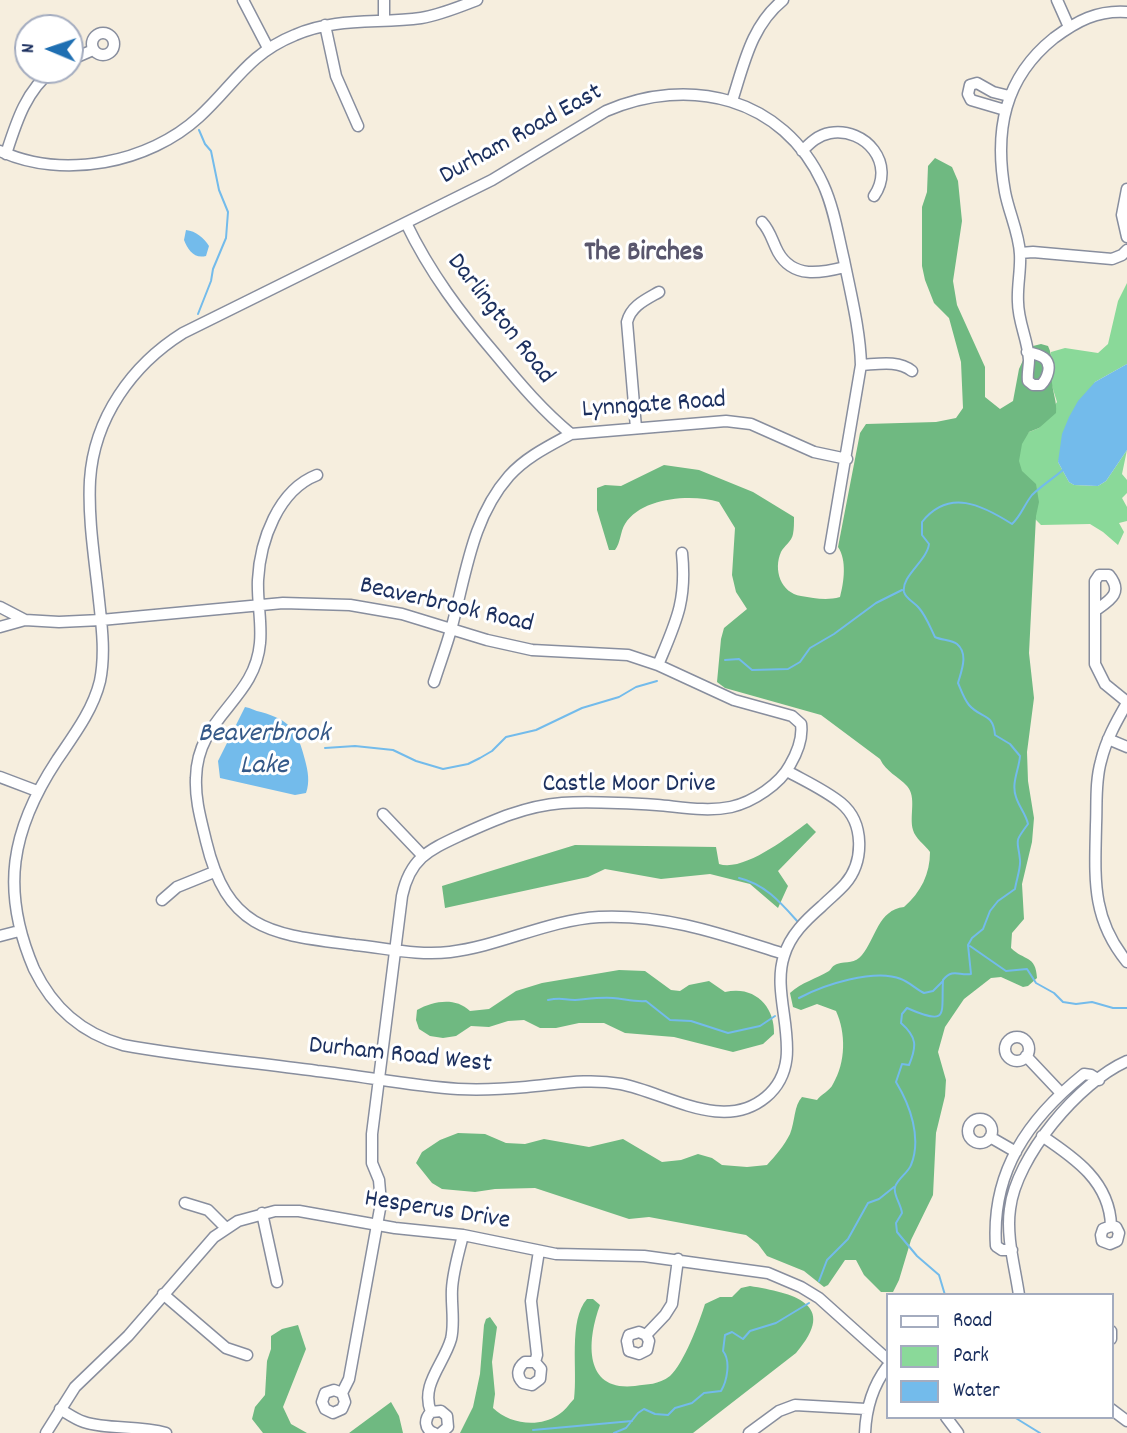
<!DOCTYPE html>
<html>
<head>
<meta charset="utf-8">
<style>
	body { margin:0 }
	#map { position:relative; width:1127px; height:1433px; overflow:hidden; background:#f6eede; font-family:Dekko,sans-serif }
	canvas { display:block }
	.legend { position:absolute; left:886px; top:1293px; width:228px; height:126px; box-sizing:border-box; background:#fff; border:2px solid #a4acbf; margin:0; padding:9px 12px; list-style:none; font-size:21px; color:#1b2f5e }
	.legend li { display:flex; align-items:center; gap:14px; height:35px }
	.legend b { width:35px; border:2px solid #a4acbf }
	.north { position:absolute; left:14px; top:14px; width:70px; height:70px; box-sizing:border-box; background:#fff; border:2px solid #a4acbf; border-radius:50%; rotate:272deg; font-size:19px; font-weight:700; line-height:28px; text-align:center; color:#1b2f5e }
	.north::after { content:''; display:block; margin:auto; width:24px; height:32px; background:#1f6fb2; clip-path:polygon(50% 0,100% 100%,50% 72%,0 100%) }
</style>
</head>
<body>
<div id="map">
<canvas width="1127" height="1433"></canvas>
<ul class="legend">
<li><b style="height:9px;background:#fff"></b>Road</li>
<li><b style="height:19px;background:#8ad999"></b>Park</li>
<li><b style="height:19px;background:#73bbeb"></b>Water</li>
</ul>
<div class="north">N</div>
</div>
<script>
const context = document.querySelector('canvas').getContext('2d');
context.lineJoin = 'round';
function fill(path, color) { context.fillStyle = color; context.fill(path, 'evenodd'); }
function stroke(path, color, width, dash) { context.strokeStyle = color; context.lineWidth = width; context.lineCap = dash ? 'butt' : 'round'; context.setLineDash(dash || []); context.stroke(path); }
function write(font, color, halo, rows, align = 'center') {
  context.font = font + ' Dekko,sans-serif'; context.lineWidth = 6; context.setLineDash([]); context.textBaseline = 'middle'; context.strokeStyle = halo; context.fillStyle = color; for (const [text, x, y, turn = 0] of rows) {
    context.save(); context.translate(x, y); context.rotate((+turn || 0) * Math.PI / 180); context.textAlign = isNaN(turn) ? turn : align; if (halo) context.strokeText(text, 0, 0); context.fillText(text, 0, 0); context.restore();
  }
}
fill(new Path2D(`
	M1127 283V364L1095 382 1058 462 1069 482 1074 485 1098 486 1106 481 1127 450 1122 474 1127 480V493L1122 498 1127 507V521L1119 523 1124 532 1118 545 1103 532 1090 524 1041 525C1012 497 1018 475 1017 437L1039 428 1057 402 1052 386 1051 352 1065 348 1098 353 1108 344 1118 301Z`), '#8ad999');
fill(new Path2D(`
	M935 158 952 167 958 181 962 221 953 281 957 305 985 367V397L1000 409 1013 401 1019 369 1029 347 1041 344 1048 346C1054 358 1051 371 1052 383 1053 393 1057 402 1056 413L1039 428 1029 432 1022 444 1019 461 1022 471 1036 484 1039 502 1036 516 1029 653 1034 698 1027 752 1028 781 1034 818 1032 842 1022 884 1024 919 1012 933 1011 948C1024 961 1036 955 1037 978L1028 986 1023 987 1001 977 991 978 964 999 945 1027 938 1052 946 1080 945 1096 936 1133 933 1195 911 1240 899 1280 893 1292H881L864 1275 856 1260H845L828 1285 824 1287 804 1271 767 1256 758 1244 746 1235 649 1217 629 1219 535 1188 495 1189 475 1192 442 1189 432 1183 416 1163 422 1152 440 1140 458 1133 485 1134 506 1143 525 1144 544 1139 589 1147 623 1139 662 1162 681 1160 698 1154 712 1158 722 1165 747 1167 767 1165C776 1155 784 1146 790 1134 795 1122 794 1105 802 1097L817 1100C821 1094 830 1091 833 1084 846 1062 846 1033 836 1011L817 1004 801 1010 793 1007 790 993C802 982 816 979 829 971 833 967 832 966 837 964 847 961 855 964 862 955 876 938 878 910 904 907 921 892 930 874 930 852 925 845 915 838 913 830 909 816 917 797 907 786 898 776 886 772 880 759L821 715 725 688 717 682 721 639 724 628 747 609 736 592 732 575 735 528 719 502C692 494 642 497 625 524 620 532 621 542 615 550H609L597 510V488L605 485 621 486 664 465 699 470 753 492 794 517C794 523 794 529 793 534 792 541 784 546 781 552 773 570 781 593 801 596 814 598 826 601 840 597 844 582 847 560 838 547L860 433 866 424 936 422 956 418 963 408 961 362 949 318 934 303 925 280 922 266V207L927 192 928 166Z
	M807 823 816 832 778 871 788 886 778 908 750 884 710 874 661 879 605 869 588 877 445 908 442 886 575 845 716 847 719 864C744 872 788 837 807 823Z
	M619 970 645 971 671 990 680 991 689 985 709 981 725 992C754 985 775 1006 774 1034L763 1044 733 1052 674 1037 625 1033 604 1023H579L556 1028H540L524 1020 508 1021 489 1027 471 1026 456 1036 443 1038 430 1036 419 1029 416 1020 417 1010C434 1001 455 997 470 1011L489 1009 516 991 542 983Z
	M750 1286C792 1293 840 1303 796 1353L693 1433H460L473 1407 480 1374 484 1325 486 1319 490 1317 497 1327 492 1362 495 1394 493 1408C509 1424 539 1428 558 1415 565 1411 569 1404 574 1399 578 1371 568 1320 587 1299H593L600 1305C587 1340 583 1392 635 1386 648 1384 658 1385 670 1376 684 1363 699 1323 705 1304L720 1297H732L741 1288Z
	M298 1325 306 1349 283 1407 291 1424 307 1433H263L252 1419 255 1407 265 1395 267 1361 271 1349V1336L282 1329Z
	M391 1402 399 1416 403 1433H349Z`), '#6fb981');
fill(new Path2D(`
	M186 230C196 231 204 238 209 246L206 256C194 259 188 250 184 240Z
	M1127 364V450L1106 481 1098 486 1074 485 1069 482 1058 462 1062 434 1069 417 1078 401 1095 382Z
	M245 707C251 708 255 711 261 712 290 720 298 731 305 760 308 771 310 782 306 793L295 795 220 778 218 761Z`), '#73bbeb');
stroke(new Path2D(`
	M198 314 211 281 213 269 226 238 228 212 219 190 211 151 205 144 199 130
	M725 660 739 659 752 670 788 669 800 662 810 648 834 634 876 603 902 590
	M325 748 355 746 393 750 416 761 443 769 468 764 480 758 492 751 506 737 536 730 582 708 619 697 636 687 657 681
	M739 878C765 884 781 903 798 922
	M970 946 1006 971 1027 969 1036 983 1054 993 1063 1002 1076 1004 1092 1002 1113 1008H1127
	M799 998C823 985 875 968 901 979 909 982 916 989 924 993L933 991 943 981
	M548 1000C563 997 563 1000 575 1000 587 999 601 997 613 998 625 999 634 1002 646 1001L670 1020 691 1021 728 1033 760 1026 775 1016
	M819 1281 827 1260 848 1239 868 1203 879 1199 894 1187
	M945 1295 939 1275 917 1256 897 1232 896 1223 902 1213C901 1204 893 1195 895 1187 898 1178 908 1173 911 1165 922 1138 910 1105 896 1082L902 1064 909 1065C917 1046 917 1037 901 1023L902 1014 907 1008C950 1027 941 1014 943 980 953 968 959 976 971 974L968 945 972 938 983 929 990 911 998 901 1015 889C1016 881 1021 868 1020 860 1018 839 1013 844 1028 824 1026 814 1019 807 1016 797 1011 783 1019 770 1020 756L1010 744 995 735C993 712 981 719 969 705 964 699 961 690 958 683 961 672 969 654 957 644 952 640 941 640 935 637 930 627 926 616 919 608 914 602 906 599 904 592 901 576 927 561 929 544L922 535V522C949 488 982 505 1012 524 1021 516 1024 505 1032 495 1042 485 1054 478 1064 469
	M1014 1417 1040 1433
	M533 1430 632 1421
	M614 1433 626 1428 638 1413 644 1409 655 1414 668 1415 675 1408 692 1403 704 1393 721 1391C727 1381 731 1361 723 1351L725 1335 732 1332 743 1339 750 1331 776 1323 809 1303`), '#73bbeb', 2);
const minor = new Path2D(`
	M243 0 268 48
	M384 0V20
	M1057 0 1069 27
	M325 25 336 76 358 126
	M92 44a11 11 0 1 1 22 0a11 11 0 1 1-22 0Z
	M70 60 93 50
	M732 101C744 64 751 26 783 0
	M1005 110 971 100 968 94 970 85 977 83 993 92 1009 96
	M0 151C63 180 149 163 199 117 234 85 248 54 295 35 336 17 378 24 421 18 440 15 459 7 477 0
	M802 151C810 143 818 135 830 133 866 127 896 164 874 196
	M6 154C16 123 26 90 53 70
	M1127 189 1122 215 1127 237
	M762 222C771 232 772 241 778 252 793 279 821 273 845 267
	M406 223C430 273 461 314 497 356 520 384 543 411 571 434
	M1020 253 1033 252 1112 259 1122 255 1127 250
	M1027 352C1032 353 1040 355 1044 358 1053 365 1047 379 1041 385H1033L1028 381C1027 374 1029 367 1029 360 1028 340 1018 322 1018 302 1017 286 1021 270 1020 254 1019 233 1009 213 1005 192 994 131 1004 78 1054 38 1077 21 1097 10 1127 12
	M861 365C879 364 898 360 912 371
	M636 428 627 322C631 306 645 300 659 292
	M317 475C278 490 260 541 258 580 257 601 262 622 260 643 255 701 197 716 196 778 195 800 201 820 206 841 228 933 273 934 355 945 386 948 418 956 450 952 500 946 548 920 599 917 666 914 721 934 784 954
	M0 607 25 620
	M1096 610C1109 601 1124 593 1109 575H1099L1095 581V664L1105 684 1127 702
	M0 627 25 620 59 622 101 620 283 603 350 605 402 614 487 640 532 650 628 655 658 665 734 700 792 716 801 724C803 738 797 753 790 765 780 784 753 802 731 807 707 812 681 807 657 805 625 803 593 801 562 803 525 806 494 820 461 835 429 850 410 858 402 896L372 1134V1163L379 1180 381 1203 349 1379 342 1393 334 1390 325 1393 322 1402 325 1409 333 1413 342 1409 345 1402 342 1393
	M658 665C676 622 687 601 682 553
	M434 682C440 663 447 645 452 626 466 574 472 518 509 476 526 457 549 446 571 434L726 421 751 424 814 452 847 459
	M1127 703C1116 722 1106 740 1101 761 1095 782 1097 804 1096 825 1095 878 1091 918 1127 962
	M1108 739 1127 747
	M787 771C805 781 825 790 841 803 865 823 864 862 845 884 838 892 829 899 822 906 806 920 790 935 784 956 769 1001 810 1060 766 1097 723 1133 667 1093 621 1084 588 1078 559 1084 526 1087 504 1089 481 1090 458 1089 411 1086 363 1076 317 1071 252 1062 187 1057 123 1045 81 1033 53 1008 34 969 0 890 11 830 57 760 74 735 93 710 100 681 106 651 101 621 98 591 94 555 88 517 90 480 94 418 132 365 183 333L492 180 606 111C689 75 783 97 823 184 834 208 838 235 844 260 851 295 860 330 861 365L830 548
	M0 777 37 791
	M383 814 422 855
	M162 900 177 887 214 872
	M0 936 19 931
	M1005 1049a12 12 0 1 1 24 0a12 12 0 1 1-24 0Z
	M1026 1056 1060 1092
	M968 1131a12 12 0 1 1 24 0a12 12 0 1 1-24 0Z
	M1042 1136C1075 1158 1110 1182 1111 1226L1116 1227 1119 1233 1117 1241 1110 1244 1102 1241 1101 1235 1103 1229 1111 1226
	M990 1137 1016 1152
	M185 1203 208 1210 226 1228
	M262 1213 277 1282
	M1012 1250H1002L996 1246C991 1172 1028 1119 1084 1074L1091 1075 1099 1080
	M163 1294 226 1348 247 1355
	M1019 1295C1015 1267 1006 1237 1010 1209 1016 1157 1079 1082 1127 1061
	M1111 1331V1339
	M646 1335 649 1341 647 1350 639 1354 629 1351 627 1341 629 1335 639 1332 646 1335 665 1315 672 1304 678 1259
	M535 1362 541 1369 540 1379 532 1385 523 1383C516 1376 517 1368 525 1362H535L537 1355 531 1301 539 1251
	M60 1409C67 1413 75 1419 84 1422 108 1430 138 1425 166 1433
	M1111 1409 1127 1421
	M431 1412C420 1385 444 1364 451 1339 455 1323 451 1305 452 1289 453 1271 459 1252 463 1235
	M431 1412 441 1411 447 1416 448 1427 441 1433
	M431 1412C424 1419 424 1429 434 1433
	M946 1417 958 1433
	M46 1433 75 1387 128 1336 214 1237 238 1221 275 1211H299L395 1228 463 1235 556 1254 644 1256 768 1273 801 1287 819 1298 887 1359
	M749 1433 779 1411 795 1405 866 1409
	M865 1433C866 1408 872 1387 887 1367`);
stroke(minor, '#888e9e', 13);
stroke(minor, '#fff', 10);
write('26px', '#1b2f5e', '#fff', [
	["Durham Road East",522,136,-29],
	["Darlington Road",499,320,52],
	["Lynngate Road",654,407,-4],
	["Beaverbrook Road",446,607,13],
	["Castle Moor Drive",629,786],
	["Durham Road West",400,1057,6],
	["Hesperus Drive",437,1212,9]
]);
write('bold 28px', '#59566d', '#fff', [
	["The Birches",644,255]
]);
write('italic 28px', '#355988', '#fff', [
	["Beaverbrook",264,736],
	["Lake",264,768]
]);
</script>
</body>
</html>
